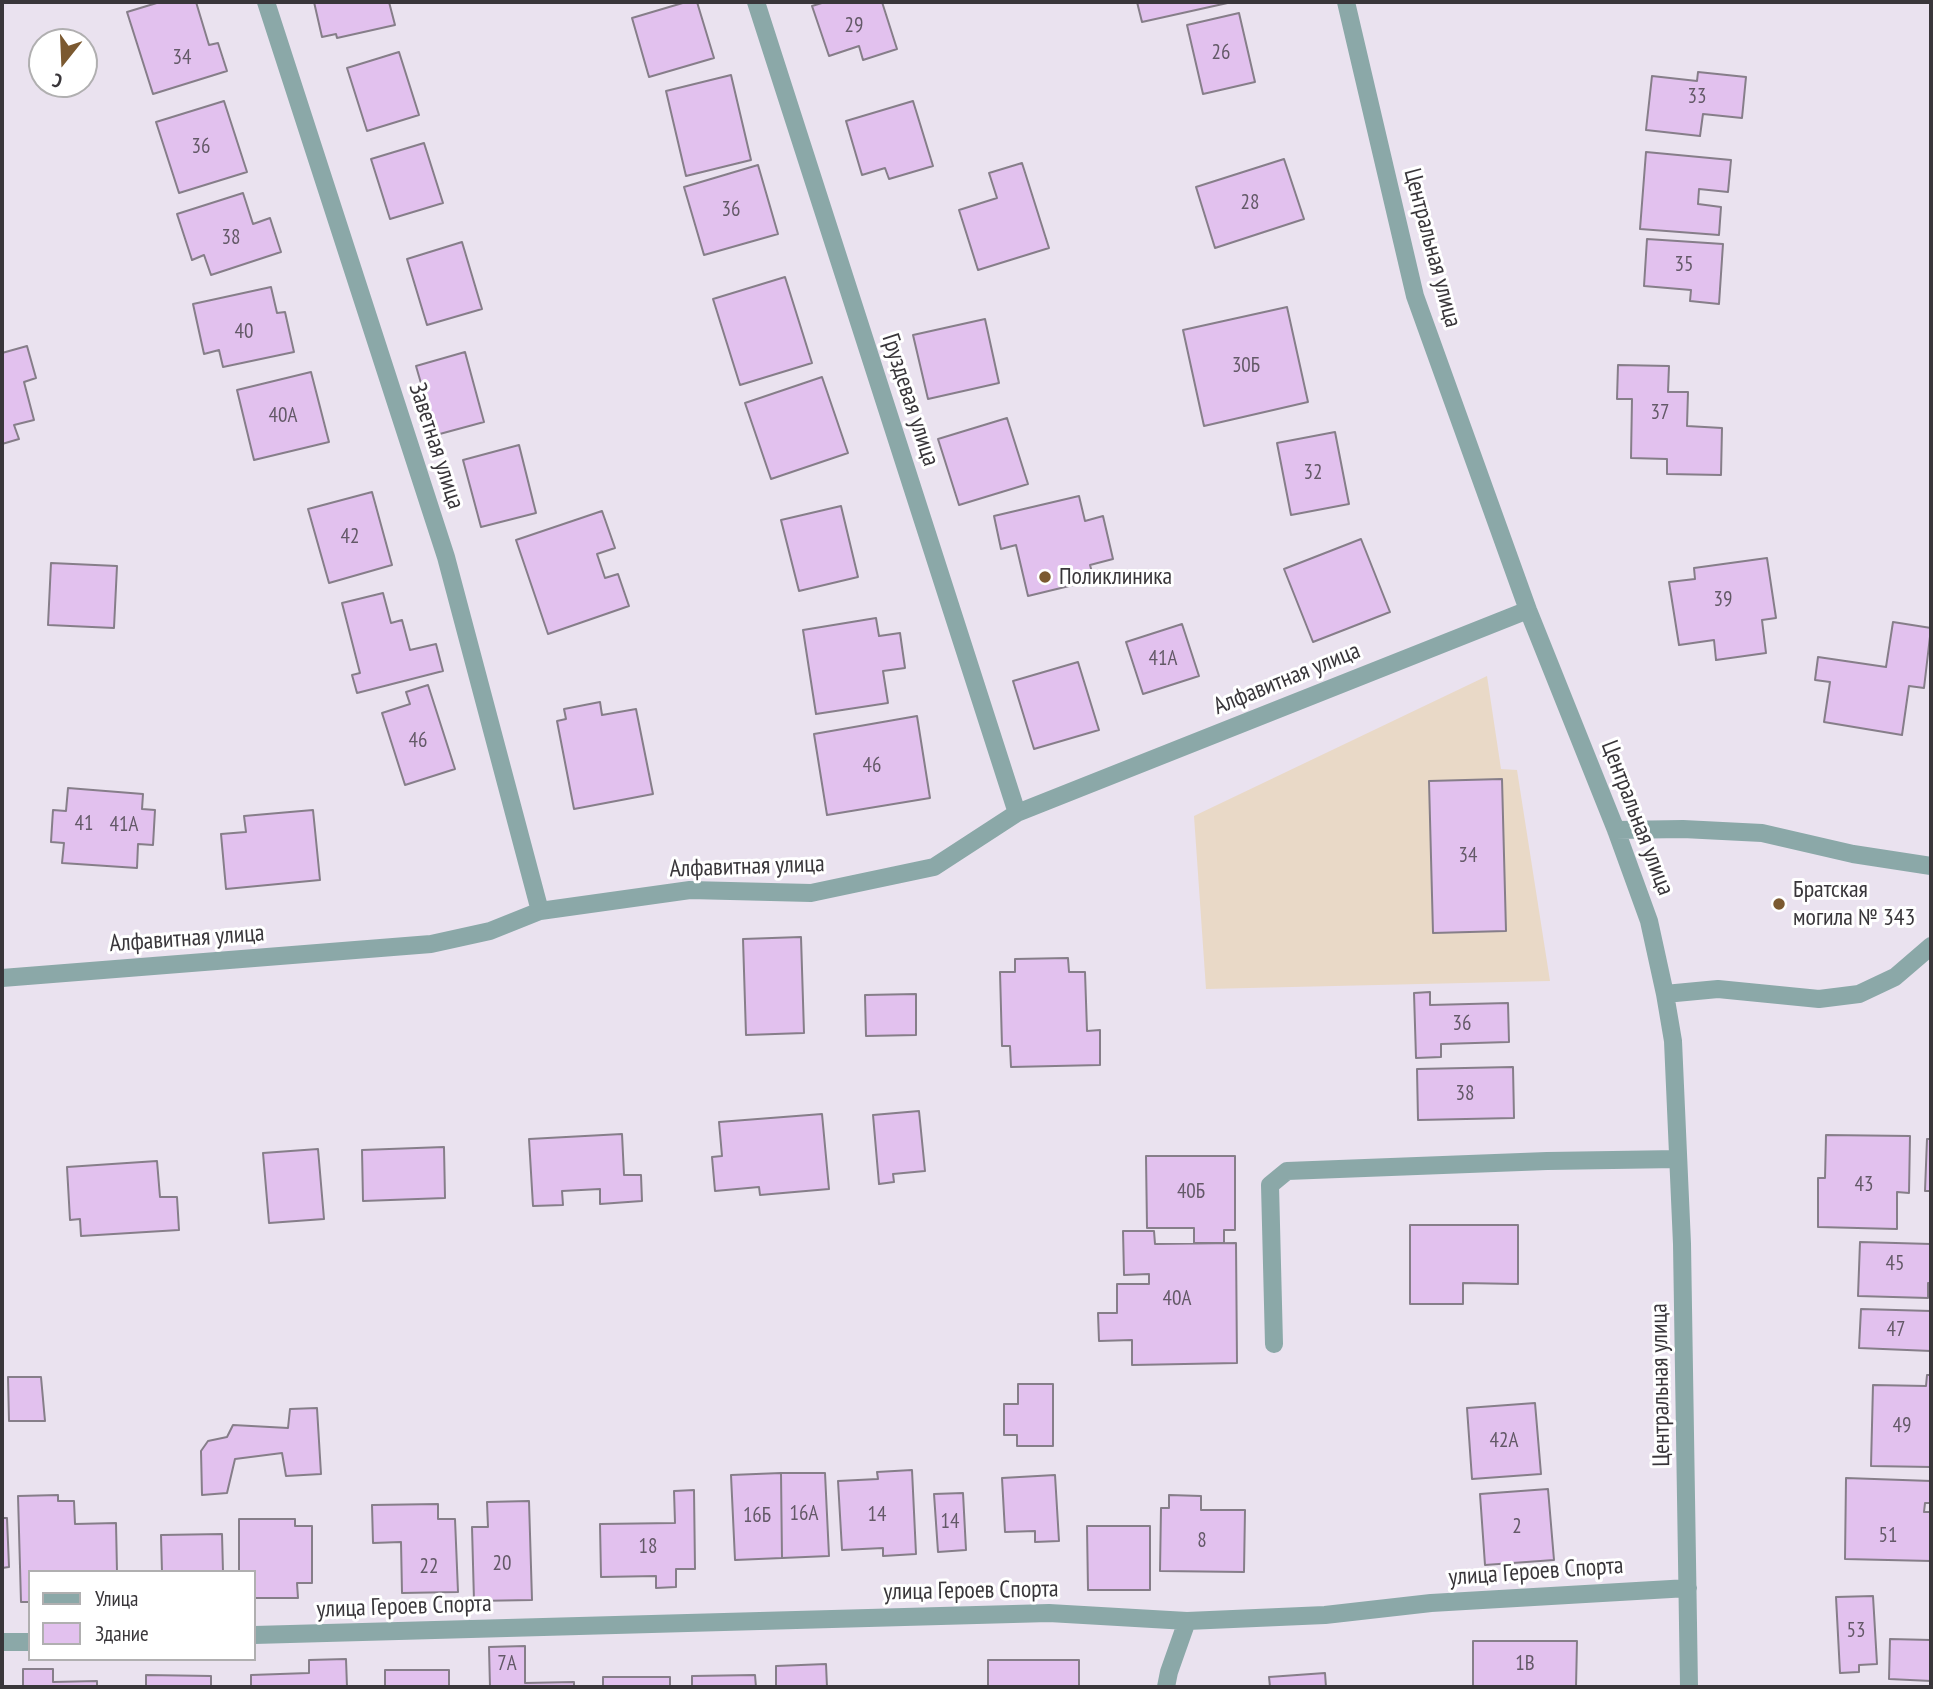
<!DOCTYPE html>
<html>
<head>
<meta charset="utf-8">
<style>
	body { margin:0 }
	#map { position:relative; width:1933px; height:1689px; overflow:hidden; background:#eae2ef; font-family:"PT Sans Narrow",sans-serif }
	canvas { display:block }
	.frame { position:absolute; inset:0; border:4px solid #39363a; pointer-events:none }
	.legend { position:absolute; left:28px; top:1570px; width:228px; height:91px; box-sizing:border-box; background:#fff; border:2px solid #b0afb0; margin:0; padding:9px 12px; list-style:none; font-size:21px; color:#39363a }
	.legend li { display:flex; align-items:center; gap:14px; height:35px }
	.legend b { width:35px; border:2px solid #b0afb0 }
	.north { position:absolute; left:28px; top:28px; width:70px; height:70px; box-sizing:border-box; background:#fff; border:2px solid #b0afb0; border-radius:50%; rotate:198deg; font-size:19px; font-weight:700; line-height:28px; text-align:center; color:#39363a }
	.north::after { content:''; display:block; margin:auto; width:24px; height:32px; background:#7b5930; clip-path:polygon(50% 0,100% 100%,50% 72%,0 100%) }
</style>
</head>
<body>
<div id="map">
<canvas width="1933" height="1689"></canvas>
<div class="frame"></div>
<ul class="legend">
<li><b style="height:9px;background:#8ba8a8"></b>Улица</li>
<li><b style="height:19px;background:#e2c1ee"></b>Здание</li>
</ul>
<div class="north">С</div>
</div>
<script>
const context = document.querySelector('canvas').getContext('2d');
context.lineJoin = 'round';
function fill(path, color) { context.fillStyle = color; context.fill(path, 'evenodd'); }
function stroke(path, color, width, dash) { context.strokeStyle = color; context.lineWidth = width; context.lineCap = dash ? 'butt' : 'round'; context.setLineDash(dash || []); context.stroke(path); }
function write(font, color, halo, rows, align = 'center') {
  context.font = font + ' "PT Sans Narrow",sans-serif'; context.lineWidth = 6; context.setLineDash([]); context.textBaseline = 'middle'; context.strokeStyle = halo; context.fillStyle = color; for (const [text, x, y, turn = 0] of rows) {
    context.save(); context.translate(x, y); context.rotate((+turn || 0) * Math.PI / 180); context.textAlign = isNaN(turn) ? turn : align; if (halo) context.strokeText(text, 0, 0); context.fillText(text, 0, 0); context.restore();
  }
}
fill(new Path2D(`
	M1487 676 1501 769 1517 770 1550 981 1206 989 1194 816Z`), '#e9d9c7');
const building = new Path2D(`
	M160 2H196L209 45 218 43 227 71 153 94 127 12Z
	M314 2H389L395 25 337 38 336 34 322 37Z
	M686 2H697L714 58 649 77 632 18Z
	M825 2H882L897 49 863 60 859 46 829 56 812 6Z
	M1137 2H1232L1142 22Z
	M1239 13 1255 82 1203 94 1187 25Z
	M399 52 419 115 367 131 347 68Z
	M1698 72 1746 77 1742 118 1703 114 1700 136 1646 130 1652 76 1697 81Z
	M731 75 751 160 686 176 666 91Z
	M224 101 247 172 179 193 156 122Z
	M913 101 933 166 889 179 885 168 862 175 846 121Z
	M424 143 443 203 390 219 371 159Z
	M1646 152 1731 160 1728 192 1699 189 1698 204 1721 207 1719 235 1640 229Z
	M1284 159 1304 219 1215 248 1196 187Z
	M1022 163 1049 248 978 270 959 210 997 198 989 173Z
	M758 165 778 234 704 255 684 187Z
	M243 193 253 224 270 218 281 252 211 275 204 255 192 260 177 214Z
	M1647 239 1723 244 1719 304 1690 301 1691 290 1644 286Z
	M462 242 482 309 427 325 407 259Z
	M785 277 812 363 740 385 713 299Z
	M271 287 277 313 285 312 294 352 223 367 219 350 204 354 193 304Z
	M1287 307 1308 402 1204 426 1183 330Z
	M985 319 999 383 928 399 913 335Z
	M27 346 36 378 24 382 34 420 14 425 19 439 2 444V353Z
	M465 352 484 422 436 435 416 366Z
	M1618 365 1669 366 1668 392H1688L1687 426 1722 428 1721 475 1667 474V459L1631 458 1632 399H1617Z
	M311 372 329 442 254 460 237 390Z
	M822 377 848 453 771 479 745 403Z
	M1007 418 1028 484 959 505 938 439Z
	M1335 432 1349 504 1291 515 1277 443Z
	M519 445 536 513 481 527 463 460Z
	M372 492 392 565 329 583 308 509Z
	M1079 496 1085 521 1103 516 1113 559 1090 565 1094 580 1028 596 1016 545 1001 549 994 516Z
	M841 506 858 577 799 591 781 520Z
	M602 511 615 548 597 554 605 578 618 574 629 606 548 634 516 540Z
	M1361 539 1390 612 1313 642 1284 569Z
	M1767 558 1776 618 1762 620 1766 653 1716 660 1714 640 1679 645 1669 582 1695 579 1694 568Z
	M51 563 117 566 114 628 48 625Z
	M383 593 391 623 402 620 410 650 436 644 443 671 357 693 352 675 360 673 342 603Z
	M876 618 879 636 900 633 905 668 883 671 888 703 816 714 803 630Z
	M1893 622 1931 628 1924 688 1909 686 1902 735 1824 722 1830 682 1815 680 1818 657 1886 667Z
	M1182 624 1199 676 1143 694 1126 642Z
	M1078 662 1099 730 1034 749 1013 681Z
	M428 685 455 769 405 785 382 713 410 704 406 692Z
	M600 702 602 715 636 709 653 794 574 809 557 721 566 719 564 709Z
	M917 716 930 798 827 815 814 734Z
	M1502 779 1506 931 1433 933 1429 781Z
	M68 788 143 794 142 809 155 810 153 845 138 844 137 868 62 863 64 843 51 842 53 810 66 811Z
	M313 810 320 880 226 889 221 834 246 832 244 816Z
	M801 937 804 1033 746 1035 743 939Z
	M1068 958 1069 972H1085L1087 1031 1100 1030V1065L1011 1067 1010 1046H1002L1000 972H1015V959Z
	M1430 992V1005L1508 1003 1509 1042 1441 1044V1057L1416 1058 1414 993Z
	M916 994V1035L866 1036 865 995Z
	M1513 1067 1514 1118 1418 1120 1417 1069Z
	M919 1111 925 1171 893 1174 894 1182 879 1184 873 1115Z
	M822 1114 829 1189 760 1195 759 1187 715 1191 712 1157 722 1156 719 1122Z
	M622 1134 624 1175H641L642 1201 600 1204V1189L562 1191 563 1205 533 1206 529 1139Z
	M1826 1135 1910 1136 1909 1193 1897 1192V1229L1818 1227V1178H1825Z
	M1927 1139H1931V1191H1925Z
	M444 1147 445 1198 363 1201 362 1150Z
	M318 1149 324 1219 269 1223 263 1153Z
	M1146 1156H1235V1230H1224V1243H1194V1228H1147Z
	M157 1161 160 1197H177L179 1230 81 1236 80 1219 70 1220 67 1167Z
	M1410 1225H1518V1284L1463 1283V1304H1410Z
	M1123 1231H1154L1155 1244 1236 1243 1237 1363 1132 1365V1340L1099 1341 1098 1313H1117V1284H1149V1274L1124 1275Z
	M1860 1242 1931 1244V1283H1928V1298L1858 1296Z
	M1861 1309 1931 1311V1351L1859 1348Z
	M1927 1375H1931V1467L1871 1466 1873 1385 1926 1386Z
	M8 1377H41L45 1421H9Z
	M1018 1384H1053V1446H1017V1435H1004V1404H1018Z
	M1535 1403 1541 1474 1472 1479 1467 1408Z
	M317 1408 321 1474 286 1476 282 1453 235 1459 227 1493 202 1495 201 1451 208 1441 227 1437 233 1425 288 1428 290 1409Z
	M912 1470 916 1554 883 1556V1548L842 1550 838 1481 878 1479 877 1472Z
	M781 1473 782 1558 735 1560 731 1475Z
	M781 1473H825L829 1556 782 1558Z
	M1055 1475 1059 1541 1035 1542V1531L1005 1532 1002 1478Z
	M1846 1478 1931 1481V1503H1925L1924 1512H1931V1561L1845 1559Z
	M1548 1489 1554 1560 1485 1565 1480 1494Z
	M694 1490 695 1569H676V1587L656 1588V1576L601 1577 600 1524 675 1523 674 1491Z
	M963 1493 966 1550 938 1552 934 1494Z
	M58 1495V1501H74L75 1524 116 1523 117 1572H30V1602H21L18 1496Z
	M1169 1495 1201 1496V1510H1245L1244 1572 1160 1571 1161 1508H1169Z
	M529 1501 532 1600 474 1601 472 1527H488L487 1502Z
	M438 1504V1519H455L458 1592 402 1593 401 1542 373 1543 372 1505Z
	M2 1518H7L9 1567 2 1568Z
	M239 1519H295V1526H312V1583H297L298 1598H254V1572H239Z
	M1087 1526H1150V1590H1088Z
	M222 1534 223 1572H162L161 1535Z
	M1873 1596 1877 1664 1859 1665V1672L1840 1673 1836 1597Z
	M1890 1639 1931 1640V1681L1889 1679Z
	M1473 1641H1577L1576 1687H1473Z
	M525 1646V1683L574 1682V1687H490L489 1647Z
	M346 1659 347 1687H251V1675L309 1673V1660Z
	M988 1660H1079V1687H988Z
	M826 1664 827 1687H776V1666Z
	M23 1669H53V1682L97 1681V1687H23Z
	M385 1670H449V1687H385Z
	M1325 1673 1326 1687H1270L1269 1677Z
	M146 1675 211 1676V1687H146Z
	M755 1675 756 1687H692V1676Z
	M603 1677H670V1687H603Z`);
fill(building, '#e2c1ee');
stroke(building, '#867e89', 2);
stroke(new Path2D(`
	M266 2 446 557 540 911
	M756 2 1017 813
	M1346 2 1415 296 1528 610 1616 830 1649 921 1665 994 1673 1041 1682 1244 1689 1687
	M1616 830 1683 829 1762 833 1853 854 1931 866
	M2 978 431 944 490 931 540 911 690 890 811 893 934 867 1017 813 1528 610
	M1665 994 1718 989 1819 999 1859 994 1895 977 1931 946
	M1274 1344 1270 1185 1287 1171 1547 1161 1678 1159
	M254 1635 1049 1613 1187 1621 1325 1615 1431 1603 1688 1588
	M2 1642H30
	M1166 1687 1169 1672 1187 1621`), '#8ba8a8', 18);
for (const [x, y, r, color] of [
	[1045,577,7,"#7b5930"],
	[1779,904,7,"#7b5930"]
]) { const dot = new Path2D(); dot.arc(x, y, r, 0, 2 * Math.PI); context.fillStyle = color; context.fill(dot); stroke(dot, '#fff', 2.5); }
write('21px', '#635967', null, [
	["29",854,26],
	["26",1221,53],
	["34",182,58],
	["33",1697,97],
	["36",201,147],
	["28",1250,203],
	["36",731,210],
	["38",231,238],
	["35",1684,265],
	["40",244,332],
	["30Б",1246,366],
	["37",1660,413],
	["40А",283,416],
	["32",1313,473],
	["42",350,537],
	["39",1723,600],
	["41А",1163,659],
	["46",418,741],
	["46",872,766],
	["41",84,824],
	["41А",124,825],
	["34",1468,856],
	["36",1462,1024],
	["38",1465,1094],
	["43",1864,1185],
	["40Б",1191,1192],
	["45",1895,1264],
	["40А",1177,1299],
	["47",1896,1330],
	["49",1902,1426],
	["42А",1504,1441],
	["16А",804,1514],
	["14",877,1515],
	["16Б",757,1516],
	["14",950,1522],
	["2",1517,1527],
	["51",1888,1536],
	["8",1202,1541],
	["18",648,1547],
	["20",502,1564],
	["22",429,1567],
	["53",1856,1631],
	["7А",507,1664],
	["1В",1525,1664]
]);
write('24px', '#39363a', '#fff', [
	["Центральная улица",1432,248,75],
	["Груздевая улица",910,400,72],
	["Заветная улица",436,446,72],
	["Алфавитная улица",1287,679,-22],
	["Центральная улица",1637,818,69],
	["Алфавитная улица",747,867,-2],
	["Алфавитная улица",187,939,-4],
	["Центральная улица",1661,1385,-91],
	["улица Героев Спорта",1536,1572,-4],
	["улица Героев Спорта",971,1591,-1],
	["улица Героев Спорта",404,1607,-2]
]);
write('24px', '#39363a', '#fff', [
	["Поликлиника",1059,577],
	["Братская",1793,890],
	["могила № 343",1793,918]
], 'left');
</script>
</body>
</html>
